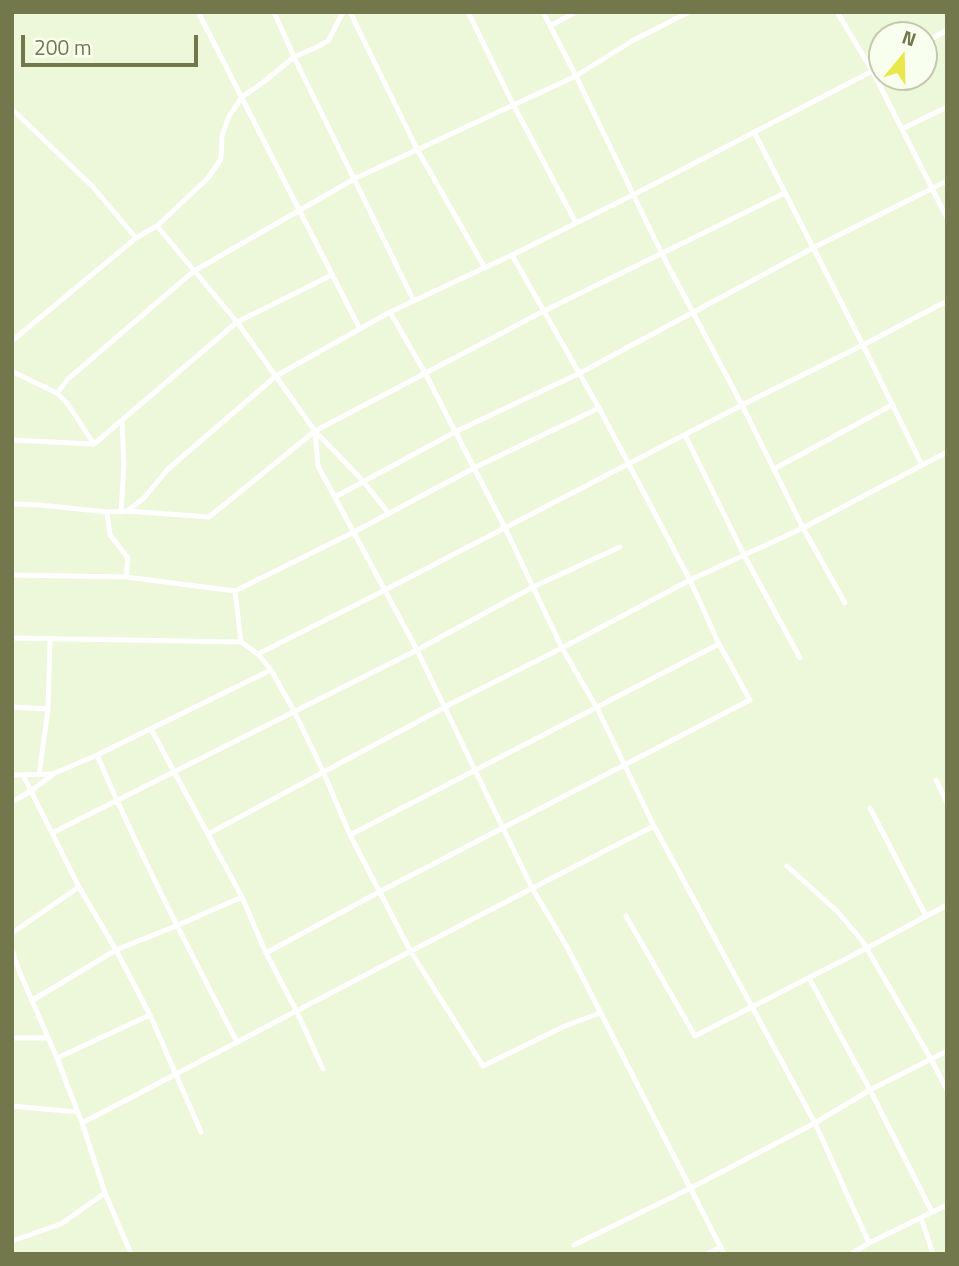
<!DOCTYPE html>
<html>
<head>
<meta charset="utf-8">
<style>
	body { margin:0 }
	#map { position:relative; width:959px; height:1266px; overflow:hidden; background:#f5fde8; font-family:"Titillium Web",sans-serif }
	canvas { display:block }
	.frame { position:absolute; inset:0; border:14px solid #72784b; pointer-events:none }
	.north { position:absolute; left:868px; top:21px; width:70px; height:70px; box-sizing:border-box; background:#f9ffef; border:2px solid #c3c9ad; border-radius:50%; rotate:19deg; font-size:19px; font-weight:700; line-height:28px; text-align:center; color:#72784b }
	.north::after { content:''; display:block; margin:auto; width:24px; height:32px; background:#e9e84b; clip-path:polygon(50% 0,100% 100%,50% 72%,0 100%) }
	.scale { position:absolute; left:21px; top:35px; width:177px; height:32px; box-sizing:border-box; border:4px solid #72784b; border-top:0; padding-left:9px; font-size:21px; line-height:24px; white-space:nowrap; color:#72784b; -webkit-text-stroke:5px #f9ffef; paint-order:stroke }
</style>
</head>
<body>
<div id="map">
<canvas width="959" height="1266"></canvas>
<div class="frame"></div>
<div class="north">N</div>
<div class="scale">200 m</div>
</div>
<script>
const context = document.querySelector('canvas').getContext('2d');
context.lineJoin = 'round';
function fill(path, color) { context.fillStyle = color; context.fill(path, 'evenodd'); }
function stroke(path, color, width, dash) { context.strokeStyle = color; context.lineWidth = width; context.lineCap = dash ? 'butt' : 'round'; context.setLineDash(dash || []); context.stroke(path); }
fill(new Path2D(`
	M12 12H947V1254H12ZM882 35H924V77H882Z`), '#edf7d9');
stroke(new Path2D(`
	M198 12 360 329
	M274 12 294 57 414 301
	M350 12 417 149 485 268
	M468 12 514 106 576 223
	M543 12 576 76 662 254 742 405 803 528 845 603
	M837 12 873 72 947 218
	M550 26 576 12
	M924 43 947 30
	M12 109 93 187 136 238
	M902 129 947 107
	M754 132 863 345 922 465
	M157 226 237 322 315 431 363 481 389 514
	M390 312 425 373 505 528 562 648 597 708 654 826 815 1123 869 1243
	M12 341 136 238 157 226 208 178 221 159 222 136 229 116 242 97 265 81 294 57 313 49 328 41 343 12
	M12 370 13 372 57 393 67 403 94 444
	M57 393 68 379 194 271 354 179 576 76 632 41 689 12
	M315 431 318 466 417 650 532 888 567 947 724 1254
	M685 435 744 555 800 658
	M12 440 94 444 237 322 332 275
	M774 469 892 405
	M335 497 455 432 580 373 813 248 947 181
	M12 504 40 505 107 512 127 511 209 517 315 431 544 311 785 193
	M127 511 144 498 168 469 276 376 390 312 512 255 633 195 882 66
	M107 512 110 535 128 558 126 577
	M121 512 124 465 122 421
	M12 575 126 577 235 591 354 532 474 468 599 408
	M235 591 241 642 258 654 271 670 294 711 323 771 350 835 411 952 483 1066 565 1026 600 1013
	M12 638 241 642
	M258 654 385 590 742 405 863 345 947 301
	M12 707 48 709
	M151 729 242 897 266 953 297 1012 323 1069
	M97 755C139 853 188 948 237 1042
	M12 775 52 774
	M23 775 79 887 116 950 150 1015 201 1132
	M39 775 48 709 50 640
	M936 780 947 803
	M12 802 31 791 55 773 97 755 271 670
	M870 808 926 916
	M52 833 417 650 533 587 620 547
	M208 834 445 707 562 648 690 580 803 528 947 452
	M350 835 719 644
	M787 866 838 912 863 942 931 1059 947 1090
	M626 916 695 1036 867 948 947 905
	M12 933 79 887
	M12 950 20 973 57 1058 82 1123 105 1193 131 1254
	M266 953 379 892 750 700 719 644 690 580 599 408 512 255
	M809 978 870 1090 932 1212
	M33 1000 116 950 176 926 242 897
	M12 1038H48
	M57 1058 150 1015
	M12 1106 77 1112
	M82 1123C273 1024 462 923 654 826
	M921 1218 933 1254
	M12 1241 61 1224 105 1193
	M574 1245 691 1188 815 1123 870 1090 947 1051
	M707 1254 721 1247
	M851 1254 869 1243 947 1205`), '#fff', 5);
</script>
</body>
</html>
